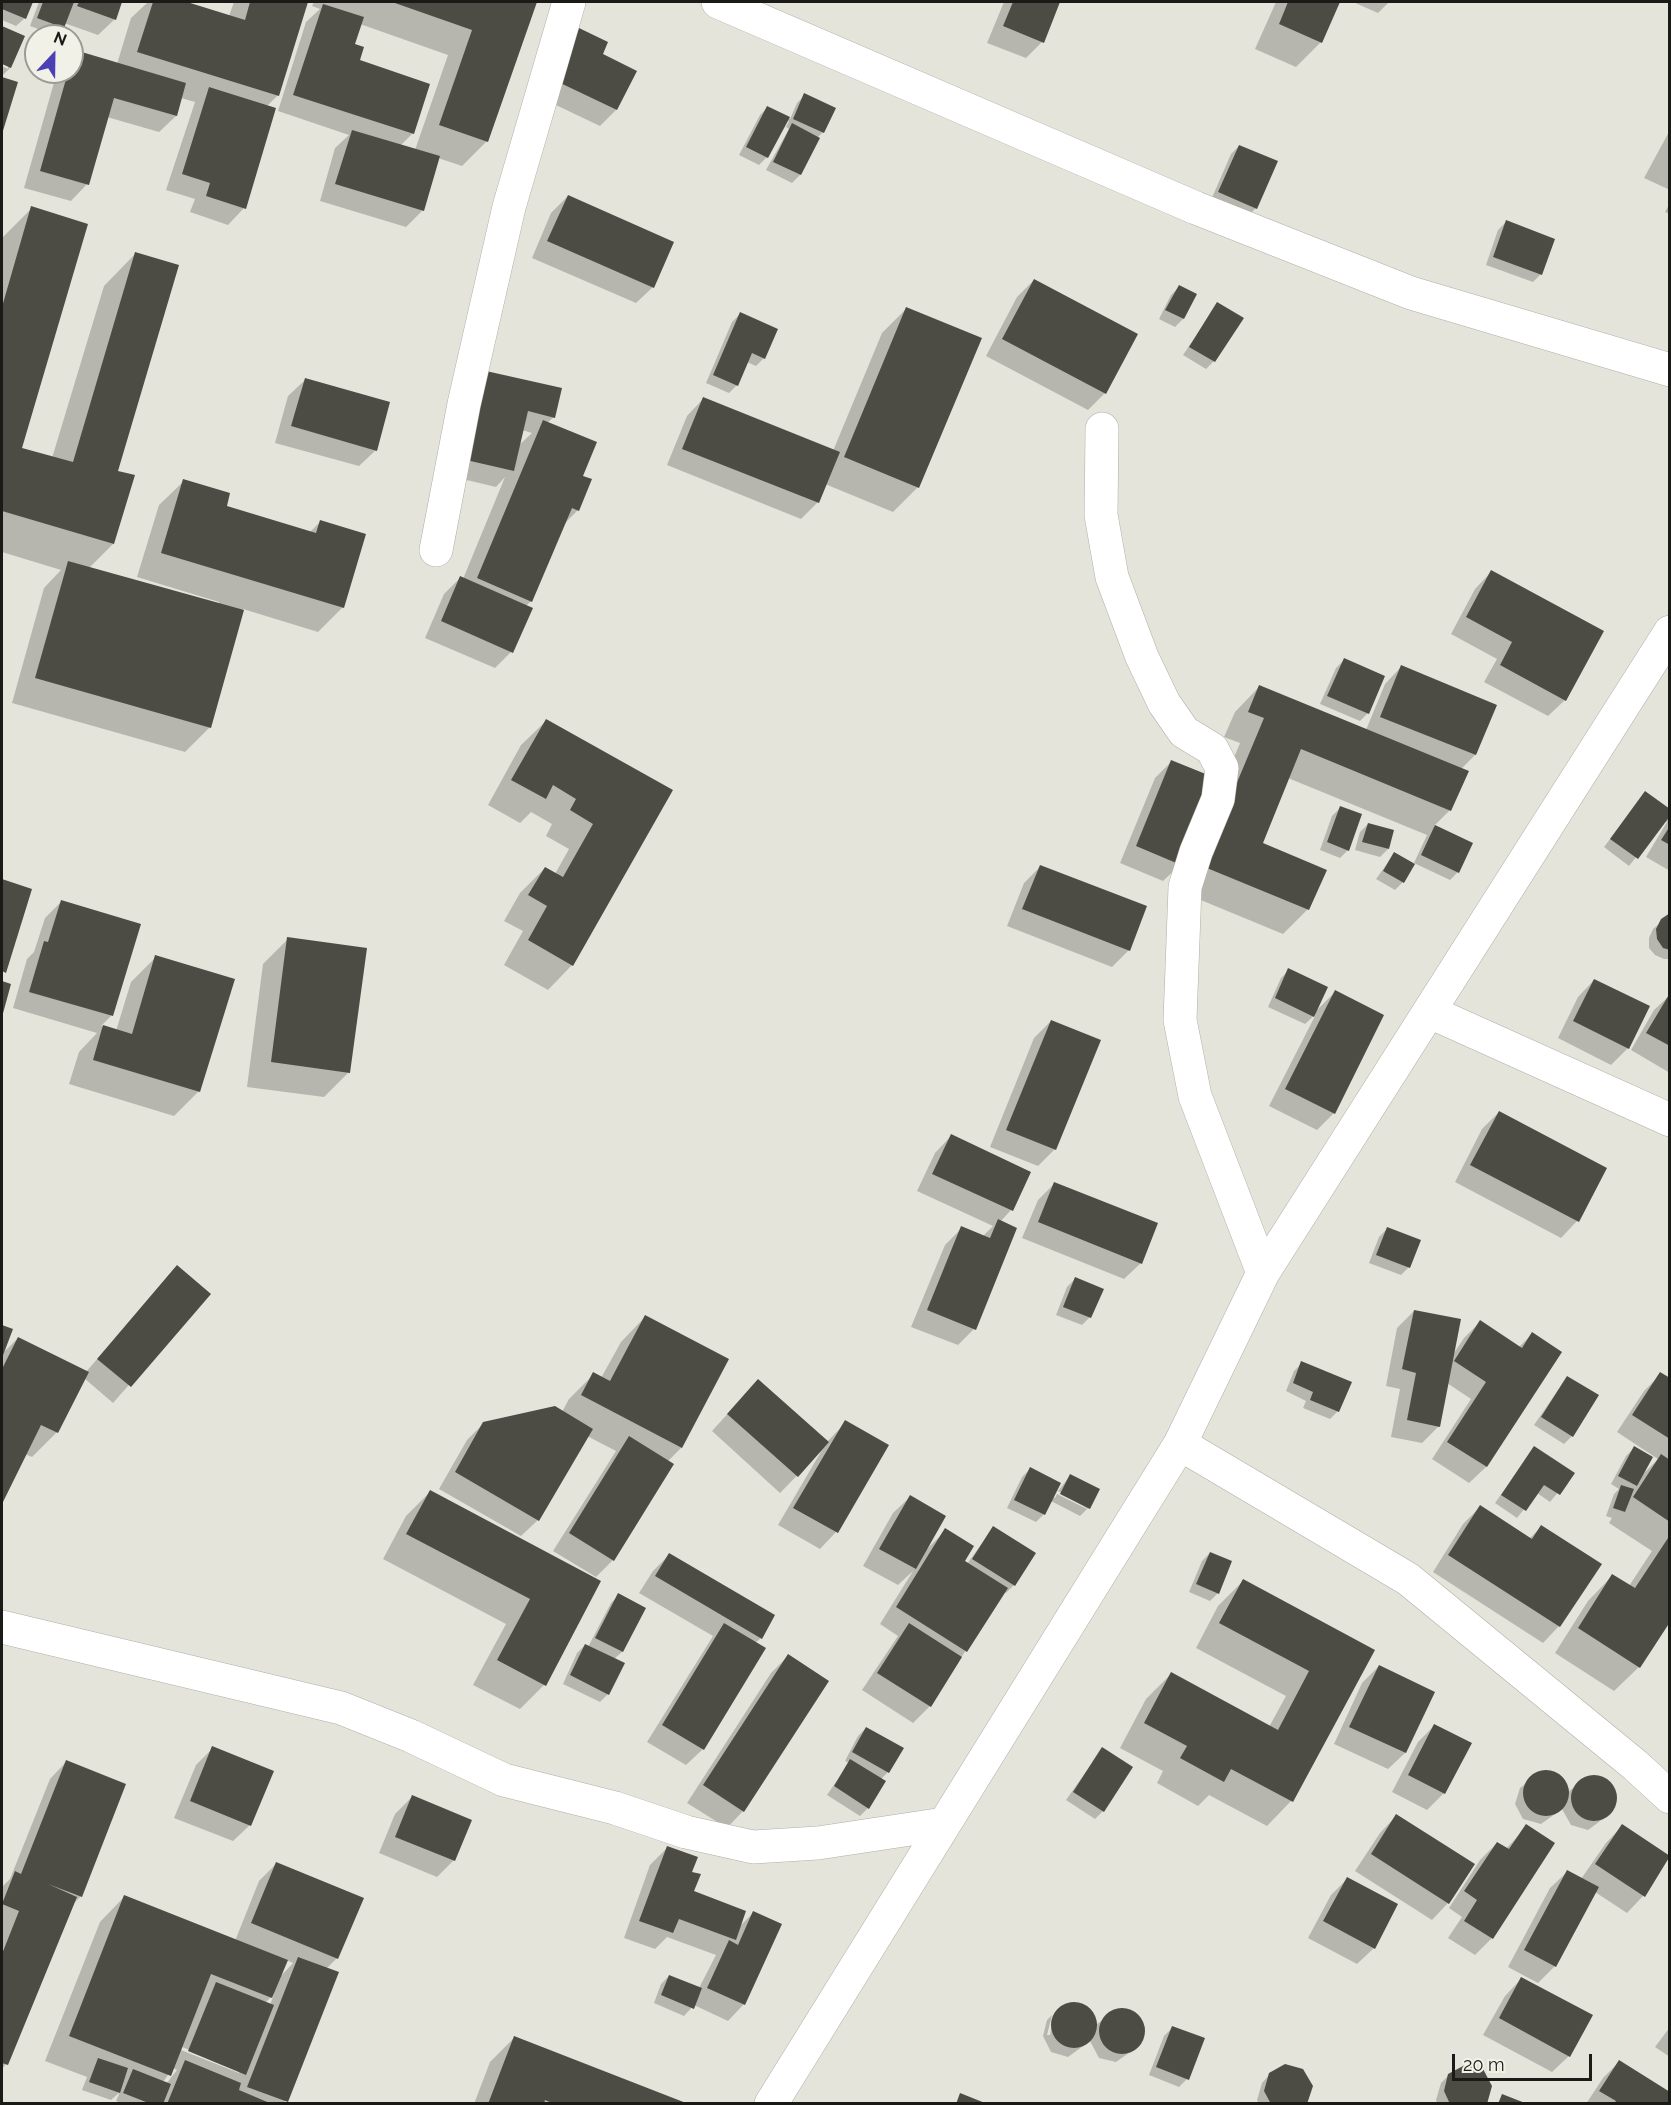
<!DOCTYPE html>
<html>
<head>
<meta charset="utf-8">
<style>
	body { margin:0 }
	#map { position:relative; width:1671px; height:2105px; overflow:hidden; background:#e4e4db; font-family:Raleway,sans-serif }
	canvas { display:block }
	.frame { position:absolute; inset:0; border:3px solid #1a1a17; pointer-events:none }
	.north { position:absolute; left:24px; top:24px; width:60px; height:60px; box-sizing:border-box; background:#f1f1e8; border:2px solid #9b9b94; border-radius:50%; rotate:22deg; font-size:16px; font-weight:700; line-height:24px; text-align:center; color:#1a1a17 }
	.north::after { content:''; display:block; margin:auto; width:21px; height:27px; background:#4b40b6; clip-path:polygon(50% 0,100% 100%,50% 72%,0 100%) }
	.scale { position:absolute; left:1452px; top:2054px; width:140px; height:27px; box-sizing:border-box; border:3px solid #1a1a17; border-top:0; padding-left:8px; font-size:18px; line-height:21px; white-space:nowrap; color:#1a1a17; -webkit-text-stroke:4px #f1f1e8; paint-order:stroke }
</style>
</head>
<body>
<div id="map">
<canvas width="1671" height="2105"></canvas>
<div class="frame"></div>
<div class="north">N</div>
<div class="scale">20 m</div>
</div>
<script>
const context = document.querySelector('canvas').getContext('2d');
context.lineJoin = 'round';
function fill(path, color) { context.fillStyle = color; context.fill(path, 'evenodd'); }
function stroke(path, color, width, dash) { context.strokeStyle = color; context.lineWidth = width; context.lineCap = dash ? 'butt' : 'round'; context.setLineDash(dash || []); context.stroke(path); }
fill(new Path2D(`
	M2 2H31L25 18 16 26 2 20Z
	M39 2H38H121L115 19 98 35 64 23 55 35 30 26Z
	M148 2H182L229 16 234 2H307L278 95 266 107 244 208 228 225 190 212 195 199 166 190 195 102 181 98 176 116 159 132 107 117 87 184 71 201 24 188 57 72H72V55L75 52 117 64 131 18Z
	M314 2H535L487 141 462 166 438 158 423 210 406 227 320 201 335 148 349 135 278 111 306 22 320 9 312 6ZM360 24 448 55 415 150 400 146 413 133 358 61 353 45Z
	M1004 2H1059L1042 42 1026 58 987 43Z
	M1276 2H1338L1321 42 1296 67 1255 49Z
	M1353 2H1389L1378 13Z
	M2 28 23 37 10 68 2 76V66L8 69V66L2 63Z
	M601 55 616 110 600 126 539 97Z
	M2 78 16 83 2 131Z
	M805 95 823 132 817 138 800 175 792 183 766 170 789 129 786 127 789 121 787 120 767 157 759 165 739 155 760 115 768 107 790 119 797 103Z
	M1670 130V190L1644 178Z
	M1239 146 1256 208 1248 216 1211 200 1231 154Z
	M568 196 653 287 636 303 532 258 551 213Z
	M1670 203V214L1665 212Z
	M32 208 20 449 52 458 104 286 136 253 116 472 133 476 113 544 88 569 219 605V602L137 577 159 505 184 481 225 507 310 532 320 522 343 607 318 632 243 609 210 727 185 752 12 703 44 588 61 570 2 552V238Z
	M1506 222 1541 274 1533 282 1486 265 1498 230Z
	M1034 280 1105 393 1088 410 986 356 1017 297Z
	M1179 287 1195 295 1183 319 1175 327 1159 319 1171 295Z
	M1218 303 1214 361 1206 369 1183 355Z
	M907 308 918 487 893 512 825 484 818 502 801 519 667 465 687 416 703 399 833 451 882 333Z
	M740 314 764 358 756 366 747 362 737 385 729 393 706 383 732 322Z
	M486 373 554 417 547 423 581 477 578 510 564 524 531 601 526 606 511 652 495 668 425 638 444 594 460 578 463 579 505 477 496 487 450 476ZM522 430 532 433 518 446Z
	M305 380 376 450 359 466 275 443 288 396Z
	M1491 572 1565 700 1548 716 1484 682 1497 659 1451 634 1475 589Z
	M1344 660 1368 713 1360 721 1320 704 1336 668Z
	M1401 667 1495 706 1475 755 1461 769 1450 810 1434 826 1471 843 1458 872 1450 880 1414 863 1427 835 1288 778 1261 844 1308 909 1283 934 1179 891 1240 743 1224 737 1235 712 1259 687 1366 730 1385 684Z
	M546 721 670 791 572 965 548 990 504 965 523 931 504 921 520 893 545 868 555 874 569 849 546 836 552 824 531 812 520 823 488 805 521 745Z
	M1172 761 1180 865 1163 881 1120 863 1155 778Z
	M1645 793 1670 811V871L1646 857 1667 822 1665 820 1629 866 1604 847Z
	M1340 808 1348 850 1340 858 1320 850 1332 816Z
	M1368 824 1388 849 1380 857 1355 850 1360 832Z
	M1394 854 1403 882 1395 890 1376 879Z
	M1040 867 1129 950 1112 967 1007 926 1024 883Z
	M2 881 30 890 2 975Z
	M62 901 139 925 111 1016 101 1026 116 1031 131 982 156 957 199 1091 174 1116 69 1084 79 1052 97 1033 13 1008 27 959 34 952 45 918Z
	M1670 915V959H1664L1655 955 1649 948V938L1653 929Z
	M288 939 349 1072 324 1097 247 1087 263 964Z
	M1289 970 1315 1012 1335 992 1334 1113 1317 1130 1269 1106 1316 1014 1305 1024 1268 1007 1281 978Z
	M1594 980 1628 1048 1611 1065 1558 1038 1578 997Z
	M1670 995V1073L1631 1050 1654 1010Z
	M1051 1021 1055 1149 1038 1166 990 1147 1034 1038Z
	M1499 1112 1605 1168 1577 1221 1561 1238 1455 1182 1482 1129Z
	M951 1136 1029 1172 1011 1210 1000 1222 974 1329 958 1345 911 1327 945 1245 962 1228 983 1236 993 1226 917 1191 935 1153Z
	M1055 1183 1141 1263 1124 1279 1022 1238 1038 1200Z
	M1387 1229 1409 1267 1401 1275 1369 1263 1379 1237Z
	M177 1267 209 1294 113 1403 84 1378 57 1432 32 1457 25 1454 2 1501V1326L11 1330 2 1354 18 1338 86 1372Z
	M1075 1279 1090 1317 1082 1325 1056 1315 1067 1287Z
	M1414 1311 1452 1356 1464 1338 1480 1322 1519 1347 1532 1334 1559 1352 1486 1467 1469 1483 1432 1459 1471 1399 1447 1383 1439 1426 1422 1443 1391 1437 1400 1389 1386 1386 1397 1328Z
	M645 1317 727 1360 681 1448 667 1462 613 1560 596 1577 553 1551 616 1451 587 1436 538 1520 521 1536 439 1489 467 1440 484 1423 562 1412 569 1399 594 1374 601 1378 621 1342Z
	M1302 1363 1338 1411 1330 1419 1303 1408 1306 1401 1286 1391 1294 1371Z
	M1661 1374 1670 1380V1620L1639 1667 1614 1691 1555 1653 1588 1601 1612 1576 1629 1586 1652 1551 1609 1523 1612 1518 1606 1516 1614 1494 1619 1489 1611 1484 1626 1456 1634 1448 1643 1474 1658 1459 1617 1432 1644 1391Z
	M1567 1377 1572 1436 1564 1444 1534 1425Z
	M742 1398 827 1442 846 1422 836 1532 820 1549 778 1525 822 1450 780 1493 712 1431Z
	M1534 1448 1573 1474 1550 1502 1537 1493 1517 1518 1495 1503Z
	M1030 1469 1052 1497 1055 1498 1057 1494 1087 1509 1080 1516 1051 1501 1044 1514 1036 1522 1007 1508 1022 1477Z
	M1070 1476 1098 1490 1088 1509 1058 1491Z
	M430 1492 599 1581 544 1685 520 1709 473 1685 506 1624 383 1559 406 1516Z
	M910 1497 927 1549 946 1530 967 1564 993 1528 1014 1585 1006 1593 1004 1591 930 1706 913 1723 862 1690 898 1636 880 1624 913 1571 898 1585 863 1566 893 1513Z
	M1480 1507 1529 1539 1541 1527 1559 1626 1543 1643 1433 1572 1463 1524Z
	M1210 1553 1218 1593 1210 1601 1189 1592 1202 1561Z
	M669 1555 761 1638 755 1643 703 1749 686 1765 647 1742 713 1636 639 1593 653 1571Z
	M1243 1581 1373 1650 1291 1801 1267 1826 1209 1795 1198 1806 1157 1783 1163 1771 1120 1748 1146 1699 1171 1674 1269 1727 1286 1696 1196 1648 1218 1606Z
	M619 1595 644 1609 622 1652 614 1659 608 1694 600 1702 563 1684 577 1653 585 1645 588 1647 611 1603Z
	M788 1656 743 1811 727 1828 687 1803 771 1673Z
	M1379 1666 1433 1692 1405 1753 1388 1769 1334 1744 1362 1683Z
	M1435 1725 1444 1793 1427 1810 1392 1792 1418 1742Z
	M866 1728 888 1772 881 1779 868 1808 860 1816 827 1795 849 1763 845 1761 858 1736Z
	M213 1748 250 1825 233 1841 174 1818 196 1765Z
	M1102 1749 1103 1811 1095 1819 1066 1800Z
	M66 1762 81 1896 72 1905 6 2064 2 2069V1887L10 1879 50 1779Z
	M1544 1770 1560 1775 1569 1791 1591 1776 1608 1781 1616 1796 1611 1813 1588 1830 1571 1825 1562 1809 1541 1824 1523 1819 1515 1804 1520 1788Z
	M412 1797 454 1860 437 1877 379 1853 395 1814Z
	M1396 1816 1448 1903 1432 1920 1355 1871 1380 1833Z
	M1527 1826 1553 1843 1492 1938 1475 1955 1448 1938 1462 1917 1449 1908 1480 1860 1497 1843 1506 1849Z
	M1622 1826 1669 1858 1643 1896 1627 1913 1595 1892 1555 1966 1538 1983 1508 1967 1550 1888 1567 1872 1581 1879 1606 1843Z
	M667 1848 690 1873 692 1892 738 1928 753 1913 744 2004 728 2021 694 2005 684 2016 654 2003 661 1984 669 1976 699 1988 716 1955 667 1937 655 1949 624 1938 650 1865Z
	M276 1864 337 1958 326 1969 284 2104H123L116 2101 120 2092 111 2100 82 2090 87 2077 45 2061 100 1922 124 1897 235 1941 259 1881ZM286 1960 293 1963 279 1978ZM274 1994 270 2005 265 2003ZM182 2047 239 2070V2073L181 2050ZM173 2068 177 2070 166 2084 163 2082Z
	M1347 1879 1374 1948 1357 1964 1308 1938 1331 1895Z
	M1521 1979 1569 2056 1552 2072 1483 2035 1505 1996Z
	M1071 2002 1088 2008 1097 2024 1120 2008 1136 2013 1145 2028 1140 2045 1116 2062 1099 2058 1090 2041 1068 2057 1051 2052 1043 2036 1047 2020 1052 2015 1047 2035H1050L1054 2013Z
	M1670 2027V2057L1655 2047Z
	M1172 2028 1187 2079 1179 2087 1149 2075 1164 2036Z
	M515 2037 682 2104H474L490 2062Z
	M1619 2062 1670 2104H1586L1603 2078Z
	M1270 2074 1305 2104H1259L1257 2100 1262 2083Z
	M1449 2075 1485 2104H1438L1436 2100 1441 2083Z`), '#0003');
fill(new Path2D(`
	M2 2H33L26 19 2 9Z
	M43 2H74L64 28 37 18Z
	M79 2H122L116 20 77 6Z
	M153 2H187L245 20 250 2H308L279 96 137 52Z
	M392 2H537L488 142 439 125 472 30Z
	M1013 2H1060L1044 43 1003 26Z
	M1288 2H1340L1322 43 1279 24Z
	M323 4 364 17 355 44 364 47 360 60 430 84 414 134 293 95Z
	M2 26 25 36 11 68 2 64Z
	M579 28 608 42 603 54 637 71 617 110 554 80Z
	M75 50 186 83 177 116 114 98 89 185 40 171 68 72H72Z
	M2 77 18 82 2 134Z
	M209 87 276 108 246 209 206 196 210 183 182 174Z
	M804 93 836 108 824 133 793 119Z
	M767 106 790 117 768 158 746 147Z
	M792 123 820 138 801 175 773 162Z
	M352 130 440 156 424 211 335 184Z
	M1239 145 1278 161 1257 209 1218 192Z
	M568 195 674 242 654 288 547 241Z
	M31 206 88 224 22 448 73 462 135 252 179 265 118 471 135 475 114 544 2 511V307Z
	M1506 220 1555 239 1542 275 1493 257Z
	M1034 279 1138 334 1106 394 1002 339Z
	M1179 285 1197 294 1184 319 1165 310Z
	M1217 302 1244 318 1215 362 1189 347Z
	M906 307 982 338 919 488 844 457Z
	M740 312 778 329 765 359 752 353 738 386 713 375Z
	M486 371 562 388 555 418 528 411 514 471 466 460Z
	M305 378 390 402 377 451 291 426Z
	M703 397 840 452 819 503 682 449Z
	M543 420 597 442 583 476 592 479 579 511 572 508 532 602 477 578Z
	M183 479 230 493 227 506 316 533 320 520 366 534 344 608 161 553Z
	M68 561 244 610 211 728 35 678Z
	M1491 570 1604 631 1566 701 1500 665 1512 642 1466 617Z
	M460 576 533 608 513 653 441 621Z
	M1344 658 1385 676 1369 714 1327 696Z
	M1401 665 1497 705 1476 755 1380 717Z
	M1259 685 1469 771 1451 811 1301 749 1263 843 1327 870 1309 910 1202 866 1264 718 1248 712Z
	M546 719 673 790 573 966 528 940 547 906 528 895 545 867 563 877 593 824 570 810 576 799 553 785 546 799 511 780Z
	M1171 760 1218 779 1181 865 1136 846Z
	M1645 791 1670 809V816L1638 859 1610 839Z
	M1340 806 1362 814 1349 851 1327 842Z
	M1368 823 1394 830 1389 849 1362 842Z
	M1435 825 1473 843 1459 873 1421 855Z
	M1670 826V845L1661 840Z
	M1394 852 1415 864 1404 883 1383 871Z
	M1040 865 1147 906 1130 951 1022 909Z
	M2 879 32 889 6 973 2 971Z
	M61 900 141 924 113 1016 29 992 44 941 48 942Z
	M1670 913V950L1663 948 1657 939 1656 929 1661 919Z
	M287 937 367 948 350 1073 271 1062Z
	M155 955 235 979 200 1092 93 1060 103 1025 132 1034Z
	M1288 968 1328 987 1314 1017 1275 998Z
	M1594 979 1650 1006 1629 1049 1573 1021Z
	M2 981 11 984 2 1017Z
	M1335 990 1384 1015 1335 1114 1285 1089Z
	M1670 993V1046L1646 1033Z
	M1051 1020 1101 1040 1056 1150 1006 1130Z
	M1499 1111 1607 1168 1579 1222 1470 1165Z
	M951 1134 1031 1172 1013 1211 932 1174Z
	M1054 1182 1158 1223 1142 1264 1038 1222Z
	M998 1219 1017 1228 976 1330 927 1310 961 1226 990 1238Z
	M1387 1227 1421 1240 1410 1268 1376 1255Z
	M177 1265 211 1294 131 1387 97 1359Z
	M1075 1277 1104 1289 1091 1318 1063 1307Z
	M1414 1310 1461 1319 1440 1427 1407 1420 1416 1373 1402 1369Z
	M645 1315 729 1359 682 1448 581 1395 593 1372 610 1381Z
	M1480 1320 1522 1348 1532 1332 1562 1352 1487 1467 1447 1442 1486 1382 1454 1361Z
	M2 1325 13 1329 2 1358Z
	M18 1337 89 1372 58 1433 41 1425 2 1504V1369Z
	M1301 1361 1352 1382 1339 1412 1310 1400 1313 1392 1293 1383Z
	M1660 1372 1670 1378V1439L1632 1415Z
	M1567 1376 1599 1395 1573 1437 1541 1417Z
	M758 1379 829 1442 798 1477 727 1414Z
	M555 1406 593 1429 539 1521 455 1472 483 1422Z
	M845 1420 889 1445 838 1533 793 1508Z
	M629 1436 674 1464 614 1561 569 1533Z
	M1534 1446 1575 1473 1560 1495 1544 1485 1526 1511 1501 1495Z
	M1634 1446 1653 1457 1637 1486 1618 1476Z
	M1661 1454 1670 1460V1522L1633 1497Z
	M1030 1467 1061 1483 1045 1515 1014 1500Z
	M1070 1474 1100 1489 1090 1509 1060 1494Z
	M1621 1485 1634 1489 1625 1512 1613 1508Z
	M430 1490 601 1581 546 1686 497 1660 530 1599 406 1534Z
	M910 1495 946 1516 916 1569 879 1549Z
	M1480 1505 1532 1539 1541 1525 1602 1564 1560 1627 1448 1555Z
	M993 1526 1036 1553 1015 1586 972 1559Z
	M945 1528 974 1546 965 1561 1008 1588 967 1652 896 1607Z
	M1670 1535V1622L1640 1668 1578 1628 1612 1574 1635 1588Z
	M1210 1552 1232 1561 1219 1594 1196 1584Z
	M669 1553 775 1615 762 1639 655 1576Z
	M1243 1579 1375 1650 1293 1802 1231 1769 1224 1782 1180 1758 1187 1746 1144 1723 1171 1672 1278 1730 1309 1671 1219 1623Z
	M618 1593 646 1608 623 1652 595 1638Z
	M724 1623 766 1648 704 1750 662 1725Z
	M909 1623 962 1657 931 1707 877 1673Z
	M585 1644 625 1663 609 1695 570 1675Z
	M788 1654 829 1681 744 1812 703 1785Z
	M1379 1665 1435 1692 1406 1753 1349 1727Z
	M1434 1724 1472 1743 1445 1794 1408 1775Z
	M866 1727 904 1748 889 1773 852 1752Z
	M212 1746 274 1771 251 1826 190 1801Z
	M1102 1747 1133 1767 1104 1812 1073 1792Z
	M850 1759 886 1781 869 1809 834 1786Z
	M66 1760 126 1784 82 1897 48 1884 77 1897 8 2065 2 2063V1954L19 1911 2 1904 15 1871 21 1874Z
	M1523 1793a23 23 0 1 1 46 0a23 23 0 1 1-46 0Z
	M1571 1798a23 23 0 1 1 46 0a23 23 0 1 1-46 0Z
	M412 1795 472 1820 455 1861 395 1837Z
	M1396 1814 1475 1864 1449 1904 1371 1854Z
	M1526 1824 1555 1843 1493 1939 1464 1921 1477 1900 1464 1891 1497 1842 1509 1849Z
	M1622 1824 1670 1856 1645 1897 1595 1864Z
	M667 1846 698 1857 692 1872 701 1874 694 1891 746 1911 736 1940 679 1919 673 1933 639 1921Z
	M276 1862 364 1898 338 1959 251 1923Z
	M1567 1870 1599 1887 1556 1967 1524 1950Z
	M1347 1877 1398 1904 1375 1949 1323 1921Z
	M124 1895 288 1960 272 1998 211 1974 171 2076 69 2036Z
	M753 1911 782 1924 745 2005 707 1988 729 1940 738 1945Z
	M298 1957 339 1972 288 2102 247 2087Z
	M669 1975 702 1988 694 2009 661 1995Z
	M1521 1977 1593 2015 1570 2057 1499 2018Z
	M216 1982 274 2005 246 2075 188 2051Z
	M1051 2025a23 23 0 1 1 46 0a23 23 0 1 1-46 0Z
	M1099 2031a23 23 0 1 1 46 0a23 23 0 1 1-46 0Z
	M1172 2026 1205 2038 1189 2080 1156 2067Z
	M514 2036 686 2103V2104H554L545 2100 544 2104H488Z
	M98 2058 128 2068 120 2093 89 2082Z
	M185 2060 241 2083 239 2090 272 2104H167Z
	M1619 2060 1670 2092V2104H1614L1616 2101 1599 2091Z
	M1285 2064 1303 2069 1313 2086 1307 2104H1271L1264 2091 1269 2073Z
	M1465 2065 1483 2069 1492 2086 1487 2104H1450L1444 2091 1448 2074Z
	M133 2069 171 2084 163 2104H151L123 2093Z
	M960 2093 985 2103V2104H956Z
	M1502 2094 1525 2103V2104H1498Z`), '#4c4c45');
const minor = new Path2D(`
	M718 2 1196 208 1411 293 1670 370
	M1102 429 1101 515 1112 577 1142 657 1164 703 1184 732 1212 749 1222 768 1218 799 1196 852 1185 887 1180 1020 1195 1096 1263 1273
	M436 550 464 404 509 207 569 2
	M1430 1012 1670 1120
	M1180 1444 1408 1579 1635 1765 1670 1797
	M2 1627 341 1708 411 1736 504 1780 615 1808 686 1832 753 1847 818 1843 944 1824
	M771 2104 1180 1444 1263 1273 1670 632`);
stroke(minor, '#afafa7', 34);
stroke(minor, '#fff', 33);
</script>
</body>
</html>
